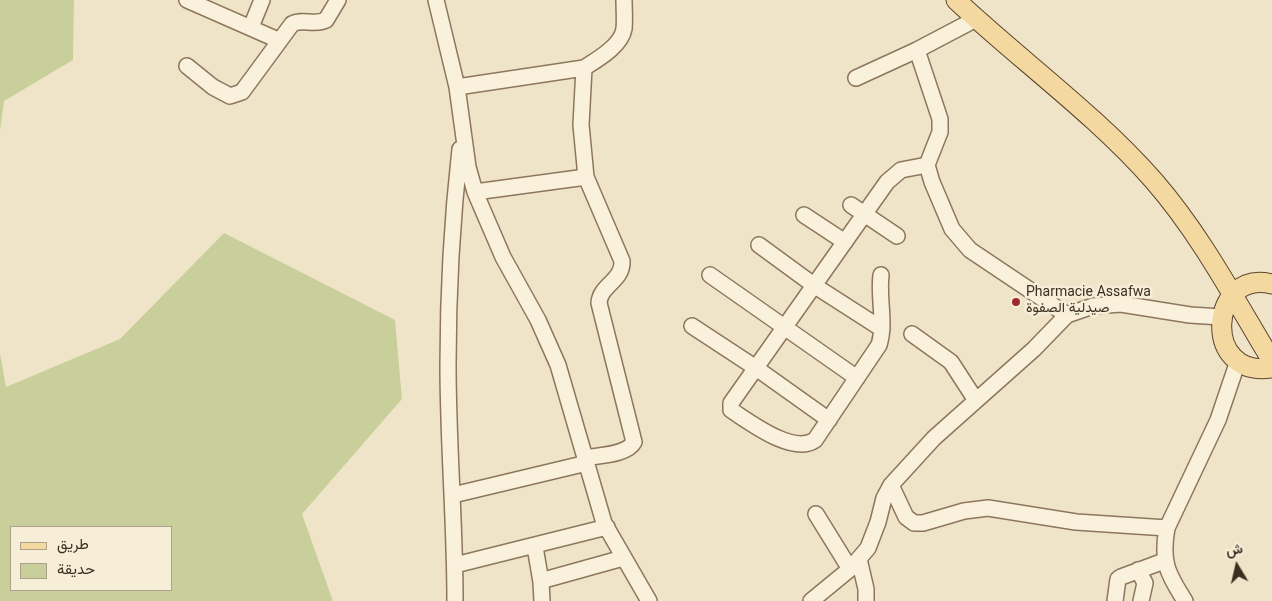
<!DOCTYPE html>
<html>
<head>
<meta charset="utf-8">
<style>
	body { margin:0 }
	#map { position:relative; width:1272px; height:601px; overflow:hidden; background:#f0e4c8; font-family:Georgia,Vazirmatn,serif }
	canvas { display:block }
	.legend { position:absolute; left:10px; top:526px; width:162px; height:65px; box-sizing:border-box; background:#f7eed8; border:1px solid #ada18e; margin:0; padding:6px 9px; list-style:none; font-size:15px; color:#3d2e20 }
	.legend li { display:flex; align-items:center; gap:10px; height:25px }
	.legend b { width:25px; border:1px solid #ada18e }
	.north { position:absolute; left:1212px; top:541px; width:50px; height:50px; -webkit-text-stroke:4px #f7eed8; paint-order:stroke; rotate:351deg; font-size:14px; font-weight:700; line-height:20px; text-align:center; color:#3d2e20 }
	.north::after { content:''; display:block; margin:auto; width:18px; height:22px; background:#3d2e20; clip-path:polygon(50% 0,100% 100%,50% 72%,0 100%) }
</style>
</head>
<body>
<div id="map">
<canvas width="1272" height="601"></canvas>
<ul class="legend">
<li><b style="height:6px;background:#f3d9a0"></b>طريق</li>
<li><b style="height:14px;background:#c9cf9b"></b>حديقة</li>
</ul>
<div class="north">ش</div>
</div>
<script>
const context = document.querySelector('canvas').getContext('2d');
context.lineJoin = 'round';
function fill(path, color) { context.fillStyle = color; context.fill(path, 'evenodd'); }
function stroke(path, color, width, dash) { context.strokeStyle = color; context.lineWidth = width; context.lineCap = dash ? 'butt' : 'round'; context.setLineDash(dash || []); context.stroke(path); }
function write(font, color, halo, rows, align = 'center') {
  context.font = font + ' Georgia,Vazirmatn,serif'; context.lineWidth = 5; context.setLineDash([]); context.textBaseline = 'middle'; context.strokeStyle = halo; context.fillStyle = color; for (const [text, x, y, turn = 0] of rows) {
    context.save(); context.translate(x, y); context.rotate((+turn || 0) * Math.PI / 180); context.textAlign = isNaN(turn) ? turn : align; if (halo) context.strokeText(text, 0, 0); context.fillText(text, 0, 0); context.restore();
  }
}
fill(new Path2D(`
	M0 0H74L73 60 4 101 0 131Z
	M224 233 395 320 402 399 302 514 333 601H0V353L6 387 120 339ZM171 527V590H11V527Z`), '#c9cf9b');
const minor = new Path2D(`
	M187 0 278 40
	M436 0 457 87 468 167 475 192 503 257 538 320 558 365 604 523 649 601
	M976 19 917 50 940 119V132L927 165 932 182 952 229 970 250 1067 315
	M251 27 262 0
	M187 66 213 87 230 96 242 92 292 24C303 18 314 26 326 20L338 0
	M584 68 581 125 586 177 622 261C623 281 600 285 599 303L634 442C627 455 599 455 586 458
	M856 78 917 50
	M457 87 584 68C598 59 621 46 624 29 625 19 624 9 624 0
	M475 192 586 177
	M851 205 897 236
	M804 215 845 242
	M759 245 815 286 882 329
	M710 275 857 378
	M881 275C878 298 886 323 879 345L815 440C793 455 751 423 731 410V403L887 182 901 170 927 165
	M692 326 756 368 829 420
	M912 334 951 362 975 399
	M891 485 906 517 914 523H923L964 511 988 508 1076 522 1167 528
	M453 495 587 463
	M816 514 850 569
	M535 547 541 582
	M859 559 866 589V601
	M455 565 607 527
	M1138 570 1145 583 1141 601
	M455 601C455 522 448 444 448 365 448 293 452 220 460 149
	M542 601 541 582 544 580 623 558
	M811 601 850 569 868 548 878 522 884 498 891 485 934 438 1034 349 1067 315 1093 306 1121 304 1190 315 1221 317
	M1115 601 1118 579 1121 577 1164 561
	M1185 601C1167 573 1161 561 1167 528L1218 420 1238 361`);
const major = new Path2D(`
	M956 0C1021 61 1095 114 1154 181 1201 235 1235 300 1272 361
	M1272 284C1209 268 1201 379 1272 368`);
stroke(minor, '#8d765c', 18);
stroke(major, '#5b4430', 21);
stroke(minor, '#faf1dc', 15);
stroke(major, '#f3d9a0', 19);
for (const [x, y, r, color] of [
	[1016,302,5,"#9e2a2b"]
]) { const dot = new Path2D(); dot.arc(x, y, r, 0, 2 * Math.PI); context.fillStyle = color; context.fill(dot); stroke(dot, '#f7eed8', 2); }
write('14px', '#3d2e20', '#f7eed8', [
	["Pharmacie Assafwa",1026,294],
	["صيدلية الصفوة",1026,310]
], 'left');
</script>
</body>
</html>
